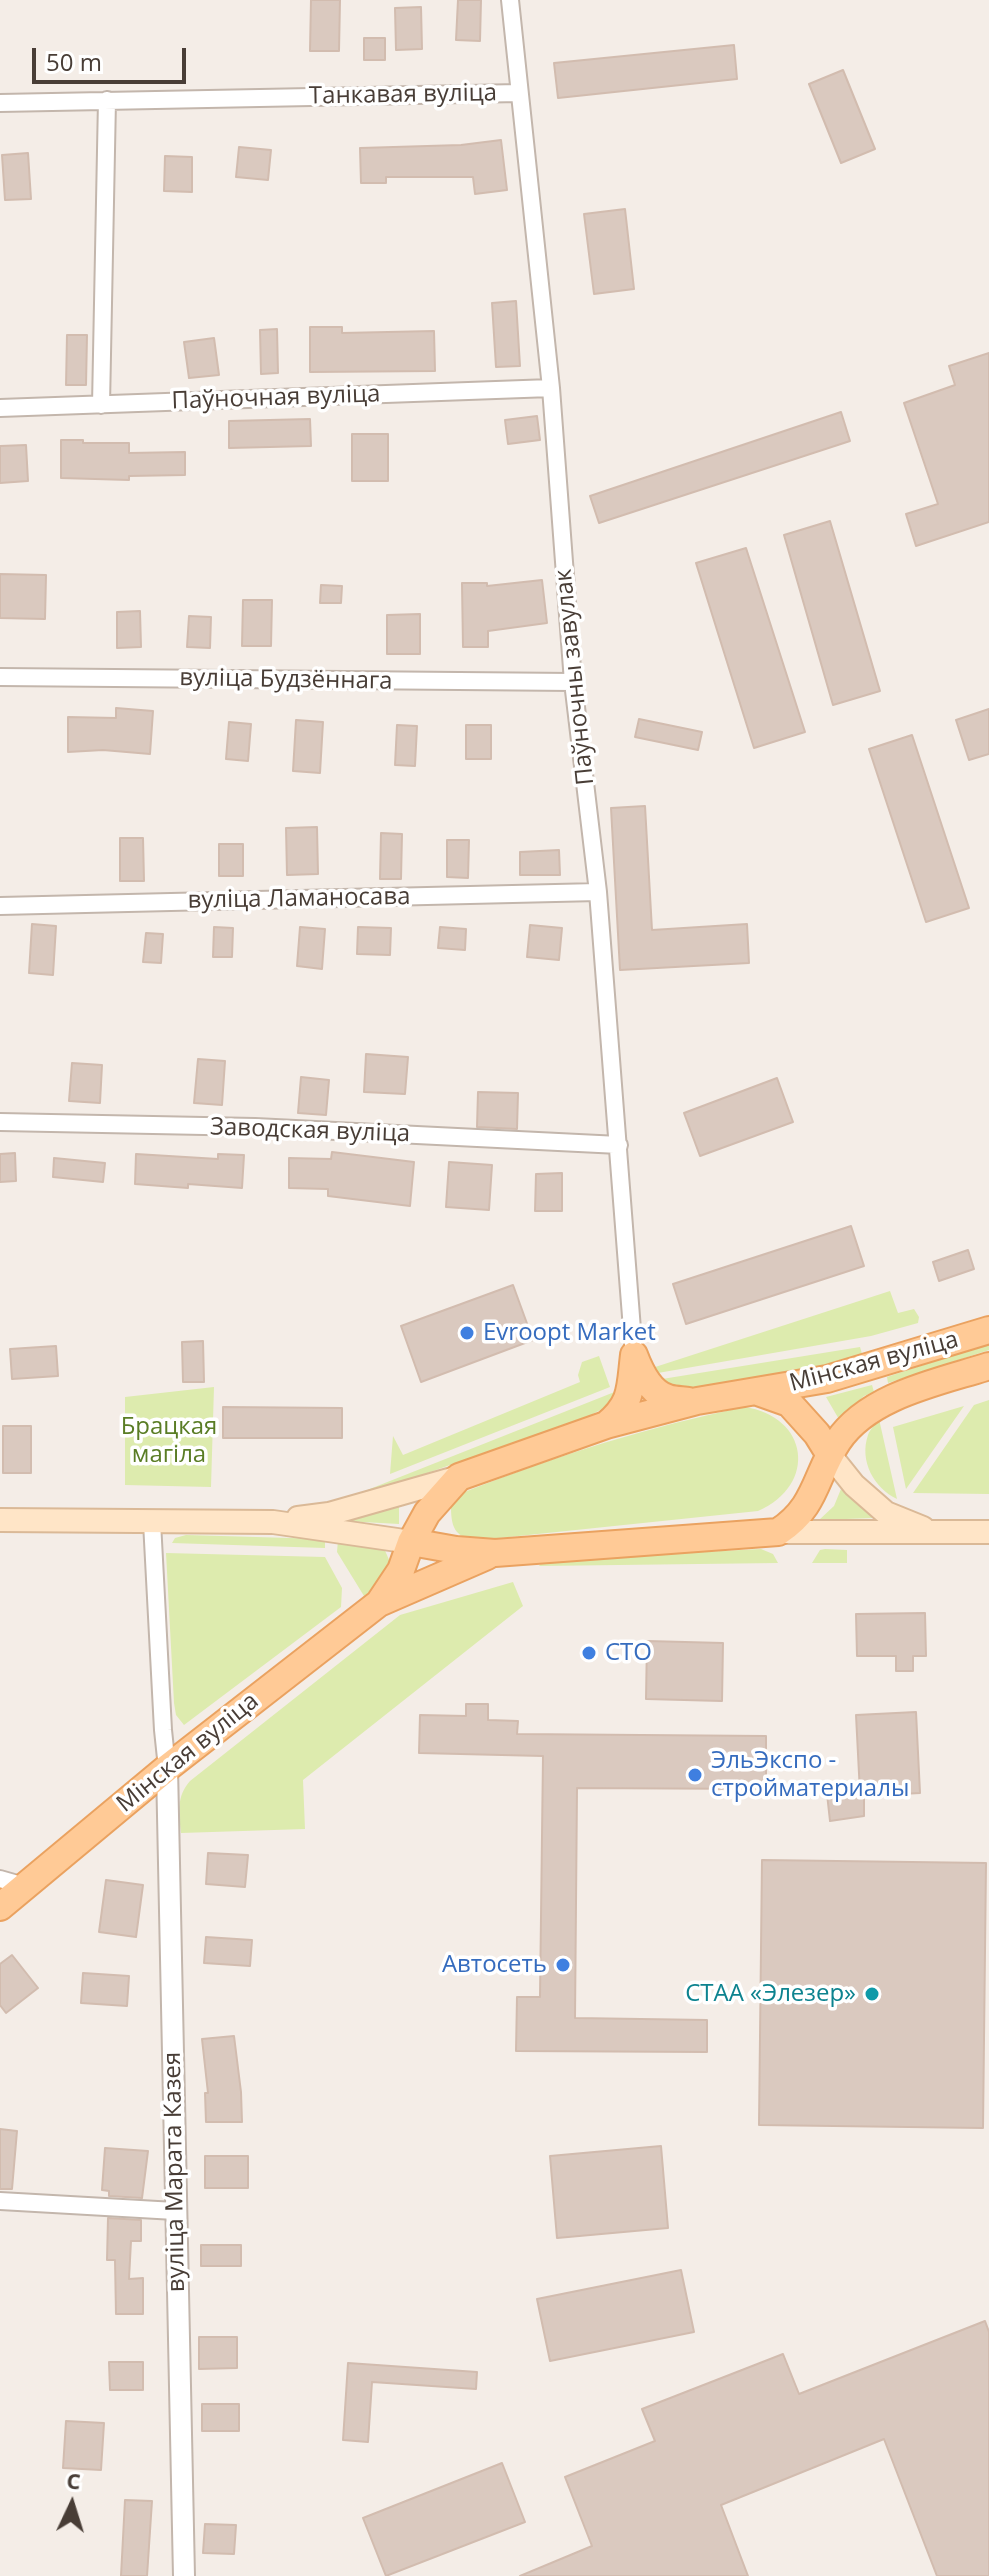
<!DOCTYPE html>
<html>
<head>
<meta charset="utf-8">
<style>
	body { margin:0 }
	#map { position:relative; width:989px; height:2576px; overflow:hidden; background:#f4ede7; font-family:"Open Sans",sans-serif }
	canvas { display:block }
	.north { position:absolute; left:32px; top:2464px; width:80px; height:80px; -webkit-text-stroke:6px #fff; paint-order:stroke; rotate:4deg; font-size:22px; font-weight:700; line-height:32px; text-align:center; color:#483d36 }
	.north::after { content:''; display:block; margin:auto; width:28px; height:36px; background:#483d36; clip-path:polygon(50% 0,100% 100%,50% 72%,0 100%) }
	.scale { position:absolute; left:32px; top:48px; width:154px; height:36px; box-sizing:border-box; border:4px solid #483d36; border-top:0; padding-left:10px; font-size:24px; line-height:28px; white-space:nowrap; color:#483d36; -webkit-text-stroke:6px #fff; paint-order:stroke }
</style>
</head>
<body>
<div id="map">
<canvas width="989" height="2576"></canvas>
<div class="north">С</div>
<div class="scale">50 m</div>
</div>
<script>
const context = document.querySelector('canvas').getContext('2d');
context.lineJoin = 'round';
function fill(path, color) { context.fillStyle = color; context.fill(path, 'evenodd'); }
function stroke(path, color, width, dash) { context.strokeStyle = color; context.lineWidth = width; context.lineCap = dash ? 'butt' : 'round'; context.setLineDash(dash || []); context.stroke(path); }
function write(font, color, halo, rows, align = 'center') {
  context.font = font + ' "Open Sans",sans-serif'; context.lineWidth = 7; context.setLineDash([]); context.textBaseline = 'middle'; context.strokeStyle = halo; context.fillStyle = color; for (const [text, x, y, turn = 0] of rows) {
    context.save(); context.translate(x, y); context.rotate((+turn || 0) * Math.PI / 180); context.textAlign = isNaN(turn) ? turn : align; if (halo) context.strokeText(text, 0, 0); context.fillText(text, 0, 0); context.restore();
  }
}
fill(new Path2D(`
	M890 1291 898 1313 914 1309 919 1317 918 1323 871 1336 652 1374 649 1369Z
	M989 1343V1350L888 1383 887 1377Z
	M860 1347 863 1357 692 1394 656 1380Z
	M599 1356 610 1387 390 1474 393 1436 403 1455 580 1382 578 1375 582 1362Z
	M872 1385 874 1392 864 1396 840 1421 826 1397Z
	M214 1387 211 1487 125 1485V1397Z
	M617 1391 609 1405 591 1415 343 1503 342 1500Z
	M989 1400V1494L913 1493 974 1405Z
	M964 1406 906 1489 893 1427Z
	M744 1407C809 1416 818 1485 758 1511L480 1540C457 1539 451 1530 451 1507L460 1495 467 1491C557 1455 649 1427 744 1407Z
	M879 1419 897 1499C874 1488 859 1461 868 1435 870 1429 876 1424 879 1419Z
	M841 1489 873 1518 819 1520 834 1506Z
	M399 1504V1524L345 1521Z
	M186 1535 325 1539V1548L172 1543 175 1538Z
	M338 1540 383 1546 390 1562 384 1582 364 1596 337 1552Z
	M761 1549 773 1554 778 1563 539 1566 543 1561 558 1559Z
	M825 1549 847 1550V1563H812L820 1550Z
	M166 1553 325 1557 342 1588 341 1607 184 1725 176 1715 174 1703Z
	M513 1582 523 1606 303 1780 305 1829 181 1833C179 1813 176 1797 190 1781L400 1615Z`), '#ddebae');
const building = new Path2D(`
	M311 0H340L339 51H310Z
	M458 0H481L480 41 456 40Z
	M421 7 422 49 396 50 395 8Z
	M364 38H385V60H364Z
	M734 45 737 79 558 98 554 63Z
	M843 70 875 149 841 163 809 84Z
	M501 140 507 190 475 194 473 177H386V183H361L360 148 461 145Z
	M239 147 271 150 268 180 236 177Z
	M28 153 31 199 5 200 2 155Z
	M165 156 192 157V192L164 191Z
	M625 209 634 289 594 294 584 214Z
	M516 301 520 366 496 367 492 303Z
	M310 327H342V333L434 331 435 371 310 372Z
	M277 329 278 373 261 374 260 330Z
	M67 335H87L86 385H66Z
	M214 338 219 375 189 378 184 342Z
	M989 353V522L916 546 906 514 938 504 904 403 955 385 949 366Z
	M841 412 850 441 599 523 590 496Z
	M537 416 540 440 508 444 505 420Z
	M310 419 311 446 229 448V421Z
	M352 434H388V481H352Z
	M61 440H83V443H129V453L185 452V475L129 476V480L61 478Z
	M26 445 28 481 0 483V446Z
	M830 521 880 691 833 705 784 535Z
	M746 548 805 732 754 748 696 563Z
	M0 574 46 575 45 619 0 618Z
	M542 580 547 623 488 631V647H463L462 583H487V586Z
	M321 585 342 586 341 603H320Z
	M243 600H272L271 646H242Z
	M140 611 141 647 117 648V612Z
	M420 614V654H387V615Z
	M189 616 211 617 210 648 187 647Z
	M116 708 153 711 150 754 103 750 68 752V717L116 718Z
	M989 709V754L969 760 956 720Z
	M639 719 702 732 698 750 635 737Z
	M296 720 323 722 320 773 293 771Z
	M229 722 251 724 248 761 226 759Z
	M397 725 417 726 415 766 395 765Z
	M466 725H491V759H466Z
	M912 735 969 908 926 922 869 749Z
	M645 806 652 930 747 924 749 963 620 970 611 808Z
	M317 827 318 874 287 875 286 828Z
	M381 833 402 834 401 879H380Z
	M120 838H143L144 881H120Z
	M447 840H469L468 878 447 877Z
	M219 844H243V876H219Z
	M559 850 560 875H520V852Z
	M32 924 56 926 53 975 29 973Z
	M530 925 562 928 559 960 527 957Z
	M214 927 233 928 232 957H213Z
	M300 927 325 929 322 969 297 966Z
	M358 927 391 928 390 955 357 954Z
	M440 927 466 929 465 950 438 948Z
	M146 933 163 934 161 963 143 962Z
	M366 1054 408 1057 405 1094 364 1092Z
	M198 1059 225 1061 222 1105 194 1103Z
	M72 1063 102 1065 100 1103 69 1101Z
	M301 1077 329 1080 326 1115 298 1113Z
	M777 1078 793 1122 700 1156 684 1113Z
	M478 1092 518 1093 517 1129 477 1127Z
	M332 1152 414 1162 410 1206 328 1196V1189L289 1188V1158L331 1159Z
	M15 1153 16 1181 0 1182V1154Z
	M136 1154 218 1159V1154L244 1155 242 1188 188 1184V1188L135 1184Z
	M54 1158 105 1163 103 1182 53 1177Z
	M449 1162 492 1165 489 1210 446 1207Z
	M562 1173V1211H535L536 1174Z
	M851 1226 864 1266 686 1324 673 1284Z
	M968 1250 974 1269 939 1281 933 1262Z
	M513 1285 533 1340 421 1382 401 1326Z
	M203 1341 204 1382H183L182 1342Z
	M56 1346 58 1376 12 1379 10 1349Z
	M223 1407 342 1408V1438H223Z
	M3 1426H31V1473H3Z
	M925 1613 926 1656H913V1671H896V1656H857L856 1614Z
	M647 1641 723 1643 722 1701 646 1699Z
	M466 1704H488V1720L518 1721 517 1734 766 1736V1789L577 1788 575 2018 707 2020V2052L516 2051 517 1997H540L543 1756 419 1753 420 1715 466 1716Z
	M916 1712 920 1793 864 1796V1816L830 1821 827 1794 860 1793 856 1715Z
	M208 1853 248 1855 245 1887 206 1884Z
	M762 1860 986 1863 983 2128 759 2125Z
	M106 1880 143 1885 136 1937 99 1932Z
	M206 1937 252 1940 250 1966 204 1963Z
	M12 1955 38 1988 6 2013 0 2005V1964Z
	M83 1973 129 1976 127 2006 81 2003Z
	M234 2036 241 2092 242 2122H206L205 2093H208L202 2039Z
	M0 2129 17 2131 12 2189H0Z
	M661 2146 668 2228 557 2238 550 2156Z
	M105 2148 148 2151 142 2198 109 2196V2191L102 2190Z
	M205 2156H248V2188H205Z
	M108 2218 141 2220V2241H131L129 2279 143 2278V2314H116L115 2260H107Z
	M201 2245H241V2266H201Z
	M681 2270 694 2332 550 2361 537 2299Z
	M985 2321 989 2332V2576H937L884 2439 721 2505 748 2576H520L592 2546 565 2477 655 2441 642 2409 783 2354 799 2394Z
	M199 2337H237V2368L199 2369Z
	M109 2362H143V2390H110Z
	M348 2363 477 2372 476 2389 372 2382 368 2442 343 2440Z
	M202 2404H239V2431H202Z
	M66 2421 104 2423 101 2470 63 2468Z
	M502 2463 525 2522 386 2576 363 2518Z
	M125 2500 152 2501 147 2576H121Z
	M205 2524 236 2525 234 2554 203 2553Z`);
fill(building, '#dac9bf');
stroke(building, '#d2bcaf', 2);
const minor = new Path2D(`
	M510 0 551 388 573 682 598 892 634 1355
	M0 103 519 93
	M101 405 107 100
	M0 408 551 388
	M0 677 573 682
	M0 906 598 892
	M0 1122 255 1127 619 1145
	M152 1522 163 1730 167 1768
	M0 1879 14 1883 23 1889
	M0 2201 175 2211`);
const tertiary = new Path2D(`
	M167 1768 184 2576`);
const secondary = new Path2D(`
	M830 1455 854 1485 886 1513 923 1528
	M298 1518 329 1514 459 1477
	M0 1520 273 1522 411 1542
	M778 1532H989`);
const primary = new Path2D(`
	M634 1355C640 1371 651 1393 668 1398 674 1400 683 1400 689 1401
	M758 1392 789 1403 817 1434 830 1455
	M606 1425C633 1403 630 1387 634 1355
	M411 1542 456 1550 495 1553 778 1532C817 1507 815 1475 838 1441 869 1395 939 1382 989 1366
	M379 1603 401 1570 411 1542 427 1513 459 1477 606 1425 697 1401 827 1379 989 1330
	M0 1907 167 1768 379 1603 487 1556`);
stroke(minor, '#c3b6ac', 20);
stroke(tertiary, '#c3b6ac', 24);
stroke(secondary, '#dab997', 26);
stroke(primary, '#eaa260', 30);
stroke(minor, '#fff', 16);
stroke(tertiary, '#fff', 20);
stroke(secondary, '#ffe5c7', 22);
stroke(primary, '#ffca96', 26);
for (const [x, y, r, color] of [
	[467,1333,8,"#3f7fe0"],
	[589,1653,8,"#3f7fe0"],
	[695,1775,8,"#3f7fe0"],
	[563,1965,8,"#3f7fe0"],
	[872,1994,8,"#0f9aa8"]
]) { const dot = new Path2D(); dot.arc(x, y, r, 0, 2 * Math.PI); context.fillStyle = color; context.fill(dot); stroke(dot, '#fff', 3); }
write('24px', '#483d36', '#fff', [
	["Танкавая вуліца",403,95,-1],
	["Паўночная вуліца",276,398,-2],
	["Паўночны завулак",575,677,-96],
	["вуліца Будзённага",286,680,1],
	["вуліца Ламаносава",299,899,-1],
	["Заводская вуліца",310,1131,2],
	["Мінская вуліца",874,1362,-15],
	["Мінская вуліца",188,1753,-39],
	["вуліца Марата Казея",175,2172,-91]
]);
write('24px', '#366cbe', '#fff', [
	["Evroopt Market",483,1333],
	["СТО",605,1653],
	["ЭльЭкспо -",711,1761],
	["стройматериалы",711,1789],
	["Автосеть",547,1965,"right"]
], 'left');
write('24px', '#5a7d25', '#fff', [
	["Брацкая",169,1427],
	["магіла",169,1455]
]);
write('24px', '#0d838f', '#fff', [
	["СТАА «Элезер»",856,1994]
], 'right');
</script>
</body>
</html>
